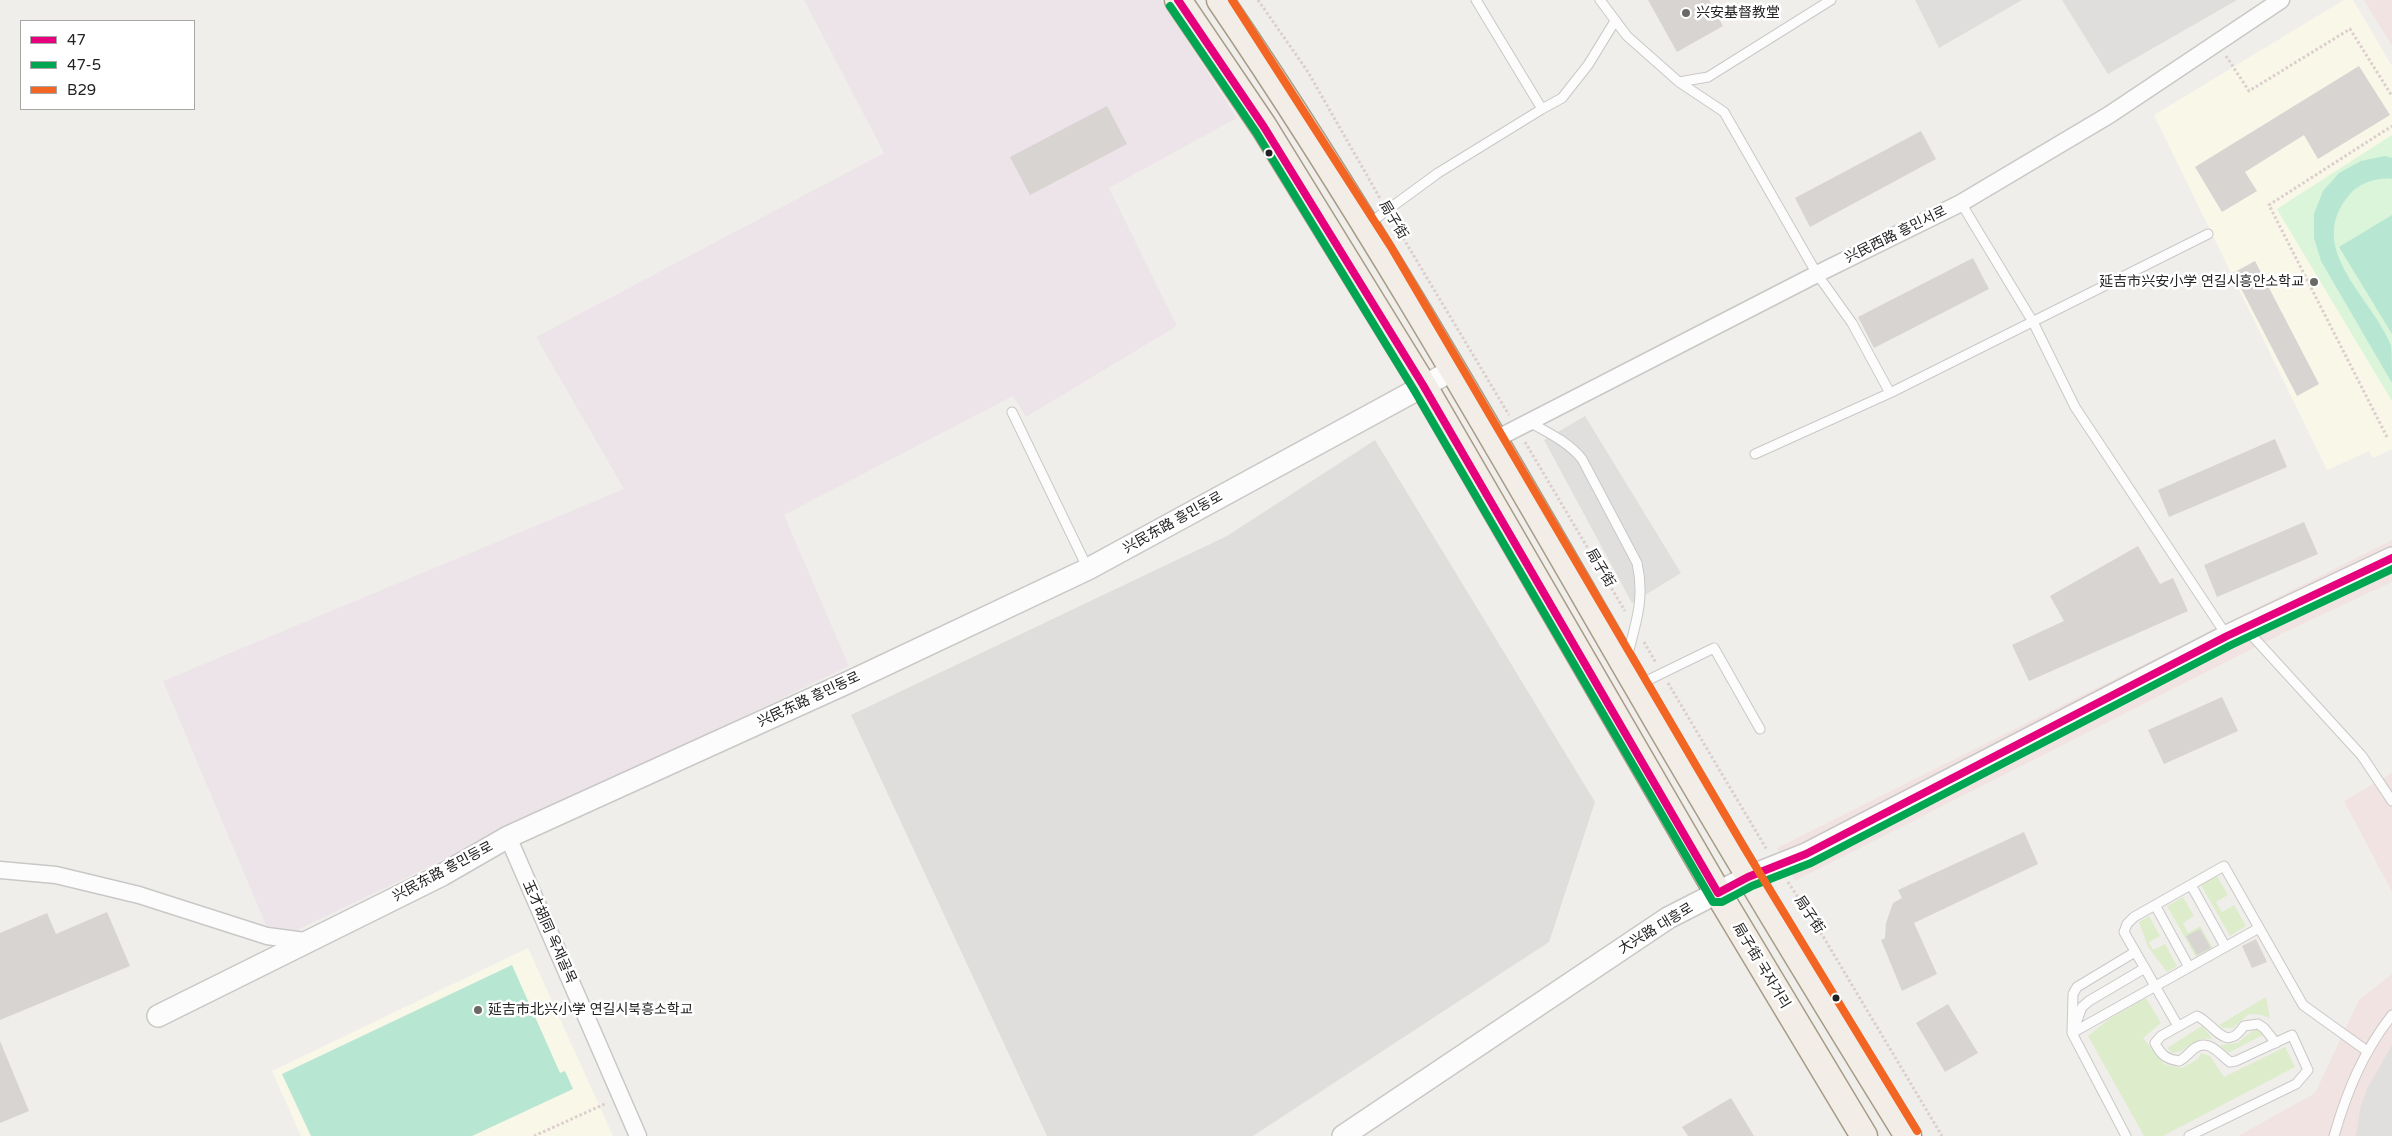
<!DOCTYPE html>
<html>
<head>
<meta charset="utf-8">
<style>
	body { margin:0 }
	#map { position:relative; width:2392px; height:1136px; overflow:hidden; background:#f0eeeb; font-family:"Varela Round",sans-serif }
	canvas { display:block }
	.legend { position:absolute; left:20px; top:20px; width:175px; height:90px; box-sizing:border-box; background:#fff; border:1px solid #a7a7a7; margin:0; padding:6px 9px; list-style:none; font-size:15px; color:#222 }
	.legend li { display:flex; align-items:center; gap:10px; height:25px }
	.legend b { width:25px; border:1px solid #a7a7a7 }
</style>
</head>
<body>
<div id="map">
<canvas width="2392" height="1136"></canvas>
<ul class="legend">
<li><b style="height:6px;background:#e5007d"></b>47</li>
<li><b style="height:6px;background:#00a651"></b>47-5</li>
<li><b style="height:6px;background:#f26522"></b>B29</li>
</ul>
</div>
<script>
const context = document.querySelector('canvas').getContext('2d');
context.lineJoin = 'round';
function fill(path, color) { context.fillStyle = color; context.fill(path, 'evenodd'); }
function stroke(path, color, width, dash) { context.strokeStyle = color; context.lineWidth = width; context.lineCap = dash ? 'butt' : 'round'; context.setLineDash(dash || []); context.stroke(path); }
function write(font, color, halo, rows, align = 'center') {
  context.font = font + ' "Varela Round","Noto Sans SC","Noto Sans KR",sans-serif'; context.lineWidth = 5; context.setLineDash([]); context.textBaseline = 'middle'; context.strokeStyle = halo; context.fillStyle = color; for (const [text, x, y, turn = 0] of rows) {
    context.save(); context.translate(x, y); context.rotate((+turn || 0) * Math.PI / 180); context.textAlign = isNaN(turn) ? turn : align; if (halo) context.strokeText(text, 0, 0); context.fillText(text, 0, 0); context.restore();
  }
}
fill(new Path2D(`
	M1915 0H2022L1939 48Z
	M2062 0H2237L2108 74Z
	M1375 440 1595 802 1549 942 1253 1136H1047L851 715 1227 536Z`), '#dfdedc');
fill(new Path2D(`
	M2364 0H2392V46Z
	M2392 540V582L2285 632 1795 881 1777 848Z
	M2392 773V892L2344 801Z
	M2392 974V1136H2238L2315 1093 2359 1000Z`), '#f1e3e1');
fill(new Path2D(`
	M804 0H1161L1237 118 1109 188 1177 326 1026 417 1013 396 784 515 849 666 276 940 265 923 163 681 624 489 536 337 884 153Z`), '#ede4e9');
fill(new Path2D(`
	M2344 0H2353L2392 66V449L2373 458 2369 451 2327 470 2154 115Z
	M528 948 613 1136H301L272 1071Z`), '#f8f7e8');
fill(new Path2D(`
	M2217 876 2228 895 2216 902 2222 912 2234 905 2246 926 2230 936 2201 885Z
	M2183 897 2194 916 2183 923 2188 933 2200 926 2213 948 2196 957 2167 906Z
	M2149 916 2160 936 2149 942 2153 950 2165 944 2177 966 2167 972 2148 947 2139 922Z
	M2266 997 2270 1018 2261 1015 2249 1014 2233 1028H2223L2219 1025Z
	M2146 998 2161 1023 2143 1038 2164 1064 2182 1068 2198 1059 2201 1053 2210 1056 2224 1077 2285 1047 2295 1067 2163 1136H2144L2088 1036 2109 1019Z
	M2202 1026 2213 1039C2191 1036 2191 1051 2173 1053L2167 1048Z
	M2255 1029 2260 1030 2263 1035 2228 1053 2220 1045 2237 1043Z`), '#ddeccb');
fill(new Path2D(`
	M2392 135V401L2277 209Z`), '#daf5da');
fill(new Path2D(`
	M2385 156 2392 158V179C2379 177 2359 183 2350 194 2303 248 2371 296 2391 345 2392 355 2392 373 2392 383L2321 261 2314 238V214L2323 191 2339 173 2361 161Z
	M2392 215V334L2339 247Z
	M512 965 560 1073 565 1071 573 1089 472 1136H311L282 1074Z`), '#b7e6d2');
fill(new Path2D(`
	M1585 416 1681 573 1632 603 1544 440Z
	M2392 1045V1136H2356L2360 1109 2367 1089Z`), '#e0dfde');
fill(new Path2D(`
	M1648 0H1709L1723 26 1677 52Z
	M2359 66 2390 115 2318 159 2304 135 2245 172 2257 191 2222 212 2195 167Z
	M1107 106 1127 144 1030 195 1010 157Z
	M1921 131 1936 159 1810 227 1795 198Z
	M1973 258 1989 289 1874 348 1858 317Z
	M2255 261 2319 384 2297 396 2233 273Z
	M2275 439 2287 467 2169 517 2158 490Z
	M2304 522 2318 554 2217 597 2204 565Z
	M2138 546 2160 584 2173 578 2188 611 2029 681 2012 645 2064 621 2050 596Z
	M2222 697 2238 731 2164 764 2148 730Z
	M2024 832 2038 864 1914 923 1937 974 1902 991 1881 940 1885 938 1886 923 1893 903 1902 898 1898 890Z
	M107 912 130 966 0 1020V933L47 913 56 934Z
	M2200 929 2211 948 2197 955 2186 936Z
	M2256 939 2267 962 2252 968 2242 946Z
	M1948 1004 1978 1053 1945 1072 1916 1023Z
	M0 1041 29 1111 0 1123Z
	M1731 1098 1754 1136H1688L1682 1127Z`), '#d7d4d2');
const service = new Path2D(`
	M1476 0 1542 109
	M1600 0 1627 36 1679 82 1708 77 1831 0
	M1679 82 1724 112 1817 274 1852 323 1890 393
	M1961 203 2033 322 2075 407 2227 636
	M1367 225 1438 173 1542 109 1562 98 1588 65 1615 21
	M1012 412 1088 569
	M1529 422C1549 433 1568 442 1582 459L1637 563C1645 598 1636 623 1627 657
	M1755 454 1890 393 2208 234
	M2245 628 2362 756 2392 801
	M1638 685 1714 648 1760 729
	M2191 885 2225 946
	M2155 905 2189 967
	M2075 1026 2082 1007 2089 1001 2145 968
	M2178 1026 2124 932 2127 924 2134 917 2224 866 2303 1005 2367 1051
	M2072 1033 2073 994 2077 987 2135 952
	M2126 1136 2072 1033 2259 928
	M2189 1136 2296 1084 2308 1070 2292 1035 2236 1061 2230 1062C2220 1055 2209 1038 2195 1048 2189 1052 2186 1058 2179 1061 2166 1059 2161 1055 2155 1043L2161 1036 2197 1016C2215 1024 2225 1054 2244 1026L2258 1024 2264 1028 2276 1043
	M2334 1136C2347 1091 2363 1052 2392 1015`);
const minor = new Path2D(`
	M1494 440 1817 274 1961 203 2109 115 2281 0
	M508 837 638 1136
	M0 870 56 875 139 895 267 936 305 941`);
const tertiary = new Path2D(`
	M158 1016 442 875 508 837 849 682 1088 569 1453 370
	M1343 1136 1668 918 1748 877 1806 854 2227 636 2392 558`);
const primary = new Path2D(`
	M1178 0 1264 127 1423 385 1718 893 1864 1136
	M1220 0C1370 220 1502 453 1636 684 1724 836 1815 986 1908 1136`);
stroke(service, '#c9c8c7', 11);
stroke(minor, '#c9c8c7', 19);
stroke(tertiary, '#c9c8c7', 24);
stroke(primary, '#a79c86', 29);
stroke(new Path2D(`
	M1258 0 1308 72 1381 200
	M2226 56 2249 91 2350 29 2392 96
	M1393 221 1509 415
	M2387 437 2269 205 2392 126
	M1525 442 1625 611
	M1644 642 1656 663
	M1668 683 1767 850
	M1788 882 1824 938 1942 1136
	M534 1136 607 1103`), '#dccecd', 3, [2.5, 2.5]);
stroke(service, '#fdfcfc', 9);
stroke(minor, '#fdfcfc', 16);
stroke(tertiary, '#fdfcfc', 21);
stroke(primary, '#f3ede7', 26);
stroke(new Path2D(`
	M1178 0 1264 127 1423 385 1718 893 1748 877 1806 854 2227 636 2392 558`), '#e5007d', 8);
stroke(new Path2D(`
	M1170 6 1256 132 1414 390 1713 902H1722L1752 886 1811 863 2231 645 2392 569`), '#00a651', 8);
stroke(new Path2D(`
	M1232 0 1391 247 1745 849 1917 1131`), '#f26522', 8);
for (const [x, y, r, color] of [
	[1686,13,5,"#6a6968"],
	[1269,153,4.5,"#222"],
	[2314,282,5,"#6a6968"],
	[1836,998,4.5,"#222"],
	[478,1010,5,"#6a6968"]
]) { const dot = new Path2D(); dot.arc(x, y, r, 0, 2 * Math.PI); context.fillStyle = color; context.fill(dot); stroke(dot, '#fff', 2); }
write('14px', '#222', '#fff', [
	["兴安基督教堂",1696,13],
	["延吉市兴安小学 연길시흥안소학교",2304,282,"right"],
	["延吉市北兴小学 연길시북흥소학교",488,1010]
], 'left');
write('14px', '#222', '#fff', [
	["局子街",1393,220,59],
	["兴民西路 흥민서로",1896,235,-26],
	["兴民东路 흥민동로",1173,523,-29],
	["局子街",1600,568,59],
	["兴民东路 흥민동로",809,700,-25],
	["兴民东路 흥민동로",443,872,-28],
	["局子街",1809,915,56],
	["大兴路 대흥로",1656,929,-31],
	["玉才胡同 옥재골목",549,932,66],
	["局子街 국자거리",1761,966,59]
]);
</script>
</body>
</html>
